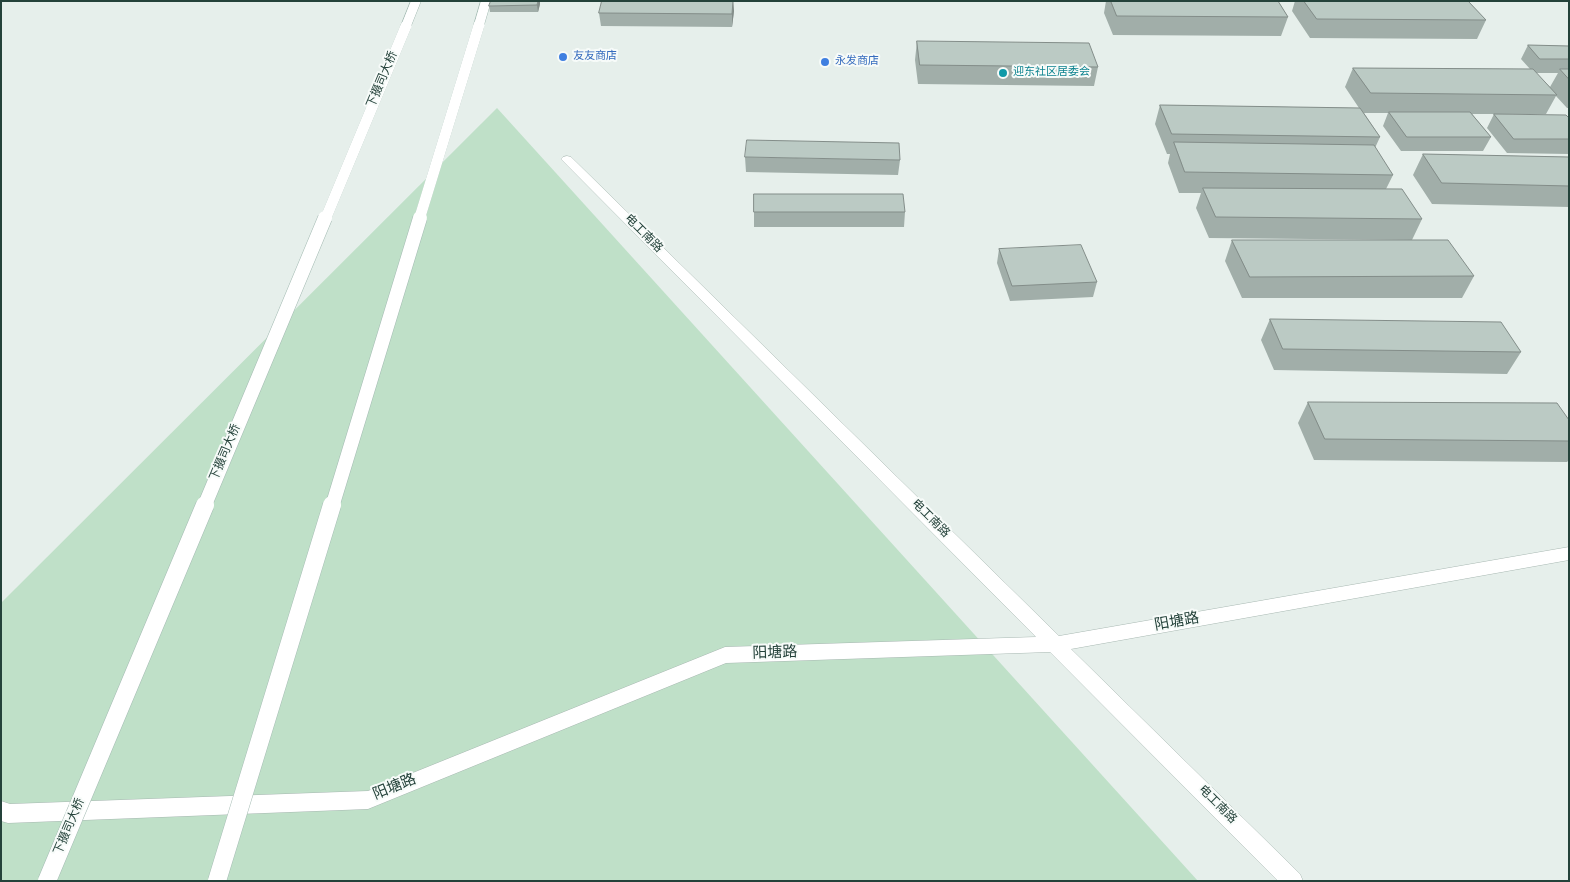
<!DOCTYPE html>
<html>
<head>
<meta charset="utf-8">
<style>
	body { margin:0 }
	#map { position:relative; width:1570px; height:882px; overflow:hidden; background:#e6efeb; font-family:Overpass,sans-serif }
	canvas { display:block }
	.frame { position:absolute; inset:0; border:2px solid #24423a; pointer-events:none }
</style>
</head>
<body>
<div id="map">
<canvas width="1570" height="882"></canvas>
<div class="frame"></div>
</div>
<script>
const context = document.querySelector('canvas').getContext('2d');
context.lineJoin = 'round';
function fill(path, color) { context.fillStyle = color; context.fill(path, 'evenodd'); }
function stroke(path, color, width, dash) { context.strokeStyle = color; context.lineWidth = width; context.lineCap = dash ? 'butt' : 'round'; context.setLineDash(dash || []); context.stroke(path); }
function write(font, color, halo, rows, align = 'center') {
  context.font = font + ' Overpass,"Noto Sans SC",sans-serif'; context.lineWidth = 4; context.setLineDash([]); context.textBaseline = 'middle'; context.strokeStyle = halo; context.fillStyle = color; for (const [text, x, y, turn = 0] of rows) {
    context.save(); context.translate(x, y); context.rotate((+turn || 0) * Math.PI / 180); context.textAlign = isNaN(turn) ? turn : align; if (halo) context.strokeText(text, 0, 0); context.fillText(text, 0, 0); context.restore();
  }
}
fill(new Path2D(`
	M497 108 1198 881H1V603Z`), '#bfe0c8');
const minor = new Path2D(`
	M567 156 571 157 1059 636 1569 547V560L1071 649 1300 874 1303 881H1278L1050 652 726 663 368 809 8 823 1 821V801L10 804 368 791 725 647 1036 637 563 161 561 159 563 157Z`);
const secondary = new Path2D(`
	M411 1H421L411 26 406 29 403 28 401 26Z
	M481 1H491L484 25 479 28 474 25Z`);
stroke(minor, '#a8b8b2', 1);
stroke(secondary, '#a4bbb3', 1);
fill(minor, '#fff');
fill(secondary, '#fff');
const secondaryBridgeFar2 = new Path2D(`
	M325 220 406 26
	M419 220 479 25`);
const secondaryBridgeFar1 = new Path2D(`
	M204 507 325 218
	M332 507 420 218`);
const secondaryBridge = new Path2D(`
	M47 881 205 505
	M217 881 332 505`);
stroke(secondaryBridgeFar2, '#a4bbb3', 11, []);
stroke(secondaryBridgeFar1, '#a4bbb3', 15, []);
stroke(secondaryBridge, '#a4bbb3', 19, []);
stroke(secondaryBridgeFar2, '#fff', 11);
stroke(secondaryBridgeFar1, '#fff', 14);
stroke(secondaryBridge, '#fff', 18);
fill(new Path2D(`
	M602 1H733L734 11 732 27 601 26 599 13Z
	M1106 1H1278L1288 17 1281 36 1113 35 1104 13Z
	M1295 1H1468L1486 20 1477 39 1310 38 1292 11Z
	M540 4 538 12H490L489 6Z
	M917 41 1098 67 1094 86 918 84 915 60Z
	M1528 45 1569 46V108H1567L1556 96 1546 114H1472L1491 137 1483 151H1401L1383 126 1388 113H1364L1380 137 1375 148 1393 175 1386 189 1422 219 1412 240 1209 238 1196 208 1201 193H1179L1168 163 1170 154H1167L1155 124 1160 105 1359 108 1345 87 1353 68 1530 69 1521 59ZM1536 73H1558L1550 87Z
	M1494 114 1569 118V154L1507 153 1487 128Z
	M1423 154 1569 157V207L1432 204 1413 175Z
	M745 157 900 160 898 175 746 172Z
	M754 212H905L904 227H754Z
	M1232 240 1474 276 1462 298H1242L1225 261Z
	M999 249 1097 282 1093 297 1010 301 997 263Z
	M1270 319 1521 352 1507 374 1274 370 1261 340Z
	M1308 402 1569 420V460L1567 462 1314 460 1298 423Z`), '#a1aea9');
fill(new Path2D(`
	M538 1H540V4L538 12 537 5Z
	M733 1 734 11 732 27V14Z`), '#838d89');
const building = new Path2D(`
	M491 1H538L537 5 489 6Z
	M602 1H733L732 14 599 13Z
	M1111 1H1278L1288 17 1117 16Z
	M1304 1H1468L1486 20 1317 19Z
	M917 41 1089 43 1098 67 920 65Z
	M1528 45 1569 46V59H1540Z
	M1353 68 1533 69 1557 95 1371 93Z
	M1560 69H1569V79Z
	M1160 105 1360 108 1380 137 1172 134Z
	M1389 112H1470L1491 137H1407Z
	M1494 114 1566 115 1569 118V139H1514Z
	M747 140 899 143 900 160 745 157Z
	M1174 142 1374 145 1393 175 1185 172Z
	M1423 154 1569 157V186L1442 183Z
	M1203 188 1402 189 1422 219 1216 217Z
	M754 194H903L905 212H754Z
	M1232 240H1448L1474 276 1250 277Z
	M1081 245 1097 282 1012 286 999 249Z
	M1270 319 1501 322 1521 352 1283 349Z
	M1308 402 1557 403 1569 420V441L1325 439Z`);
fill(building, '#bbcac4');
stroke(building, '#838d89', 1);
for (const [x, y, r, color] of [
	[563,57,5,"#3f7fe0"],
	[825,62,5,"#3f7fe0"],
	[1003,73,5,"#0f9aa8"]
]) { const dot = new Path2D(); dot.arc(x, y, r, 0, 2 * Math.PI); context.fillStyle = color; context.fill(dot); stroke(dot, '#f7fbf9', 2); }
write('11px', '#366cbe', '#f7fbf9', [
	["友友商店",573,57],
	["永发商店",835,62]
], 'left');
write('11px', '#0d838f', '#f7fbf9', [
	["迎东社区居委会",1013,73]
], 'left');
write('12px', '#24423a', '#f7fbf9', [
	["下摄司大桥",383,80,-67],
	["电工南路",643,234,45],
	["下摄司大桥",226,453,-67],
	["电工南路",930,519,45],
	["电工南路",1217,805,45],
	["下摄司大桥",70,827,-67]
]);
write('15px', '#24423a', '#f7fbf9', [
	["阳塘路",1177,623,-10],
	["阳塘路",775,654,-2],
	["阳塘路",395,788,-22]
]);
</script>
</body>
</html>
